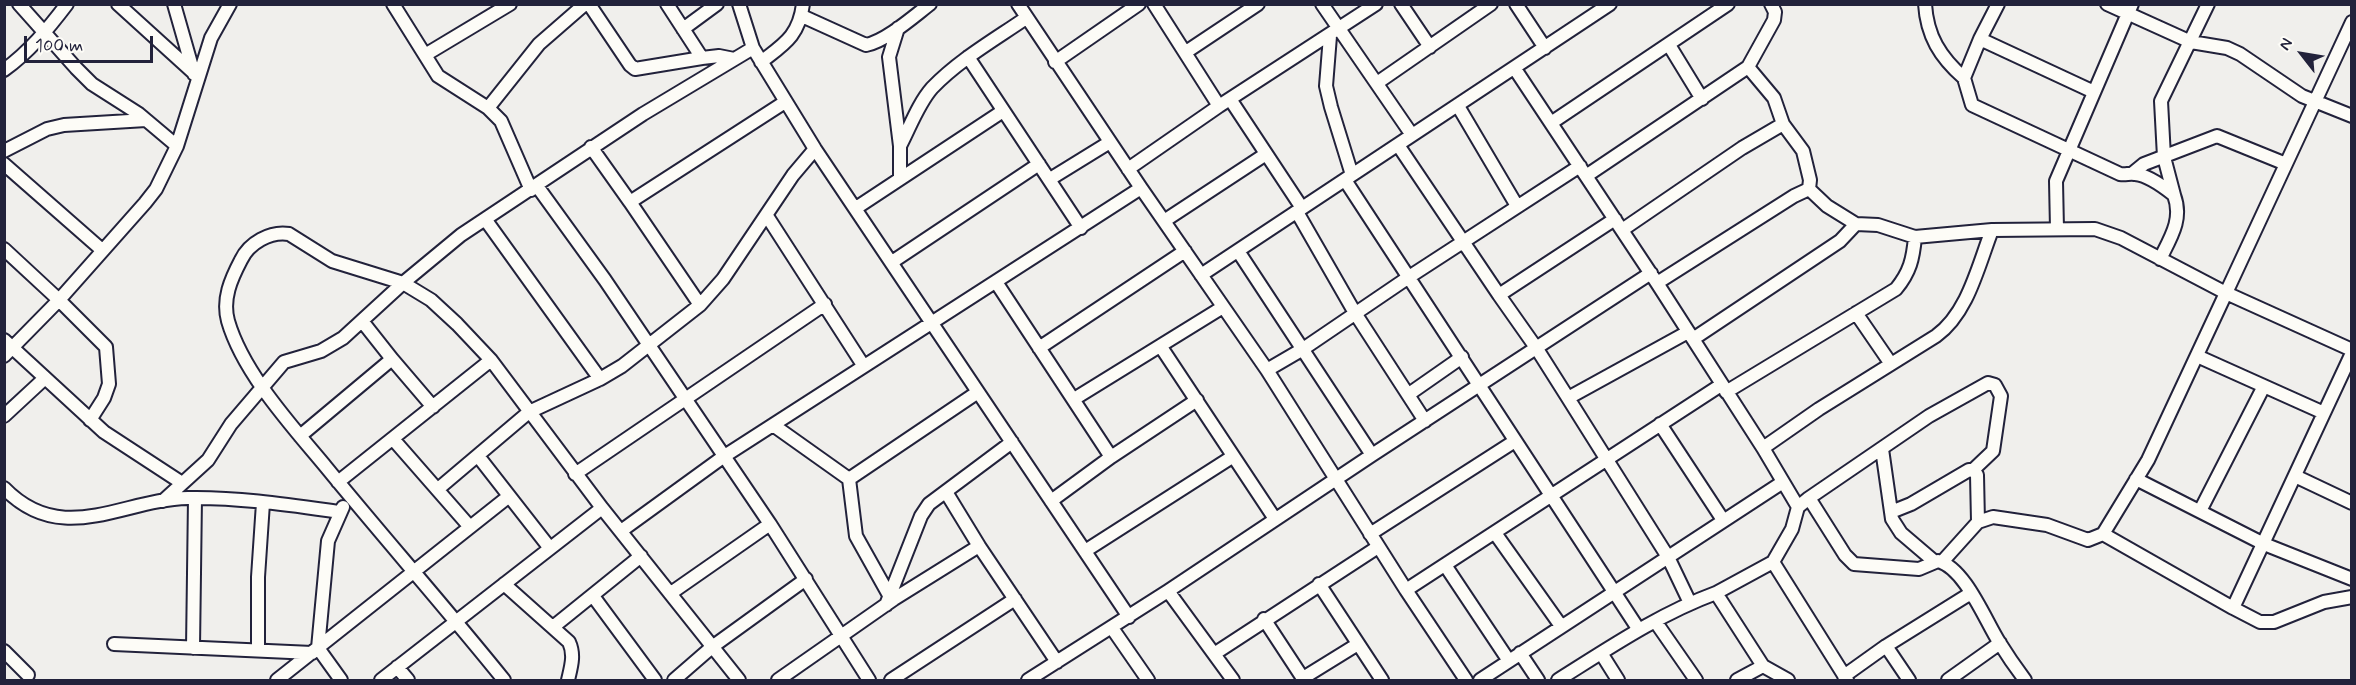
<!DOCTYPE html>
<html>
<head>
<meta charset="utf-8">
<style>
	body { margin:0 }
	#map { position:relative; width:2356px; height:685px; overflow:hidden; background:#f0efec; font-family:Mynerve,sans-serif }
	canvas { display:block }
	.frame { position:absolute; inset:0; border:6px solid #22223b; pointer-events:none }
	.north { position:absolute; left:2272px; top:24px; width:60px; height:60px; -webkit-text-stroke:4px #fdfcf7; paint-order:stroke; rotate:301deg; font-size:16px; font-weight:700; line-height:24px; text-align:center; color:#22223b }
	.north::after { content:''; display:block; margin:auto; width:21px; height:27px; background:#22223b; clip-path:polygon(50% 0,100% 100%,50% 72%,0 100%) }
	.scale { position:absolute; left:24px; top:36px; width:129px; height:27px; box-sizing:border-box; border:3px solid #22223b; border-top:0; padding-left:8px; font-size:18px; line-height:21px; white-space:nowrap; color:#22223b; -webkit-text-stroke:4px #fdfcf7; paint-order:stroke }
</style>
</head>
<body>
<div id="map">
<canvas width="2356" height="685"></canvas>
<div class="frame"></div>
<div class="north">N</div>
<div class="scale">100 m</div>
</div>
<script>
const context = document.querySelector('canvas').getContext('2d');
context.lineJoin = 'round';
function stroke(path, color, width, dash) { context.strokeStyle = color; context.lineWidth = width; context.lineCap = dash ? 'butt' : 'round'; context.setLineDash(dash || []); context.stroke(path); }
const minor = new Path2D(`
	M19 4 76 68 92 84 139 114 177 146
	M118 4 194 73
	M174 4 194 74
	M393 4 438 76 488 108 501 121 531 190
	M589 4 630 65 635 69 702 58 719 56 734 59
	M667 4 702 58
	M739 4 753 48 815 149 1129 617
	M1018 4 1141 188 1267 370 1406 590 1466 680
	M1154 4 1219 106
	M1322 4 1412 135
	M1401 4 1430 47
	M1516 4 1545 48
	M1925 4C1927 36 1940 57 1964 78
	M1998 4 1980 39 2094 92
	M2107 4 2191 42 2227 48 2240 54 2302 96 2352 116
	M802 16 866 45C886 41 913 17 930 4
	M898 28 889 57 900 146V179
	M683 29 717 4
	M1330 36 1326 86 1331 107 1352 175
	M1980 39 1964 78 1972 105 2120 174C2126 175 2129 173 2135 174 2148 175 2164 187 2174 195 2183 219 2171 237 2160 259
	M1669 45 1702 99
	M1186 52 1258 4
	M425 55 510 4
	M968 57 1081 228
	M761 62C784 44 799 36 803 4
	M1055 62 1139 4
	M1748 67 1774 98 1783 124 1803 151 1810 180 1809 189
	M1515 69 1657 283 1763 448 1798 507
	M4 70C29 52 48 29 67 4
	M1377 83 1491 4
	M1230 99 1302 208
	M1458 106 1517 206
	M488 108 539 44 585 4
	M1551 123 1728 4
	M1398 145 1499 295 1615 219
	M900 146C910 127 918 104 932 88 959 60 994 40 1026 18
	M591 147 630 202 785 102
	M4 151 47 129 64 125 146 120
	M4 164 102 250
	M1128 169 1219 106 1376 4
	M2133 173 2144 164 2217 136 2286 164
	M1586 176 1748 67 1774 20 1775 12 1771 4
	M1050 179 1110 142
	M1345 180 1639 630
	M537 186 605 280 770 524 869 680
	M2174 195 2164 157 2161 101 2208 4
	M630 202 700 305
	M856 208 1003 111
	M1297 212 1355 313 1425 421
	M767 216 863 365
	M485 219 600 379
	M1164 221 1266 154
	M2057 229 2056 181 2132 4
	M1622 230 1742 148 1783 124
	M4 249 59 300 106 347 109 384 104 398 90 420
	M1238 251 1372 455
	M892 262 1039 164
	M1201 275 1610 4
	M996 282 1111 457
	M1657 283 1794 196 1809 189 1827 206 1856 224 1878 225 1915 237 1992 230 2095 229 2121 238 2226 293 2352 22
	M1499 295 1537 349 1568 398 1688 332
	M1856 313 1891 364
	M362 321 392 359
	M1693 339 1840 241 1856 224
	M4 340 104 432 182 483
	M1161 347 1275 519
	M1039 348 1185 251
	M4 356 59 300 145 203 156 189 177 146 211 38 230 4
	M2197 356 2324 413
	M1267 370 1303 349 1409 277 1580 166
	M1726 392 1896 289C1910 272 1913 259 1915 237
	M1409 394 1462 357
	M1568 398 1668 557 1690 603
	M1074 399 1223 307
	M4 416 45 378
	M1660 424 1723 520
	M773 425 849 479
	M300 436 392 359 433 407
	M393 439 470 527
	M1763 448 1819 409 1936 336C1968 313 1978 266 1992 230
	M1882 449 1892 519 1901 533 1935 562
	M478 456 549 547
	M1973 470 1977 475 1978 522
	M575 474 825 304
	M2295 476 2352 503
	M849 479 978 392
	M849 479 856 536 889 595
	M2136 479 2264 544 2352 579
	M338 482 491 360
	M4 488C62 548 123 499 188 498 238 497 290 505 340 512
	M438 489 529 412 600 379 622 366 700 305 723 279 793 175 815 149
	M1809 498 1845 555 1854 564 1919 569 1938 561C1965 568 1985 620 1999 642 2007 655 2016 668 2025 680
	M163 501 208 460 231 424 284 362 321 351 343 338 403 283 461 235 643 114 753 48
	M1051 501 1111 457 1197 400
	M2200 511 2264 386
	M621 531 723 457 1141 188
	M1495 533 1561 626
	M1370 534 1515 441
	M2103 534 2233 608 2260 622H2274L2324 602 2352 597
	M979 546 1057 662
	M1085 551 1232 457
	M1773 562 1847 680
	M1942 562 1978 522 1993 517 2047 525 2088 540 2103 534 2148 460 2226 293 2352 350
	M1445 565 1509 661
	M504 584 569 642C575 655 571 667 568 680
	M1319 584 1382 680
	M1406 590 1721 385
	M1168 591 1233 680
	M671 593 770 524
	M593 596 655 680
	M886 605 921 516 929 504 1012 442
	M2233 608 2352 353
	M1264 619 1304 680
	M1655 621 1696 680
	M553 627 641 556
	M1112 628 1148 680
	M114 644 312 653
	M1886 646 1909 680
	M193 648 195 498
	M258 650V577L263 503
	M4 651 28 675
	M1520 653 1538 680
	M1601 653 1618 680
	M1214 654 1378 547
	M1763 666 1716 593 1773 562 1792 529 1798 507 1809 498 1929 416 1988 383 1995 385 2001 396 1993 451 1973 470H1969L1911 504 1891 512
	M397 667 408 680
	M1844 676 1886 646 1971 593
	M1303 678 1358 644
	M277 680 508 497
	M341 680 318 648 328 541 343 507
	M381 680 602 508
	M504 680C446 608 385 539 326 467 292 426 243 373 228 321 222 299 231 279 241 260 249 243 270 231 289 234L332 261 403 283 431 300 457 324 491 360 602 508 739 680
	M674 680 712 647 806 579
	M778 680 894 599 979 546 946 492
	M891 680 1015 599
	M1028 680 1168 591 1372 455 1651 273
	M1480 680 1783 482
	M1558 680C1609 648 1659 614 1716 593
	M1737 680 1763 666 1788 680
	M1948 680 2000 643`);
stroke(minor, '#22223b', 16);
stroke(minor, '#fdfcf7', 12);
</script>
</body>
</html>
